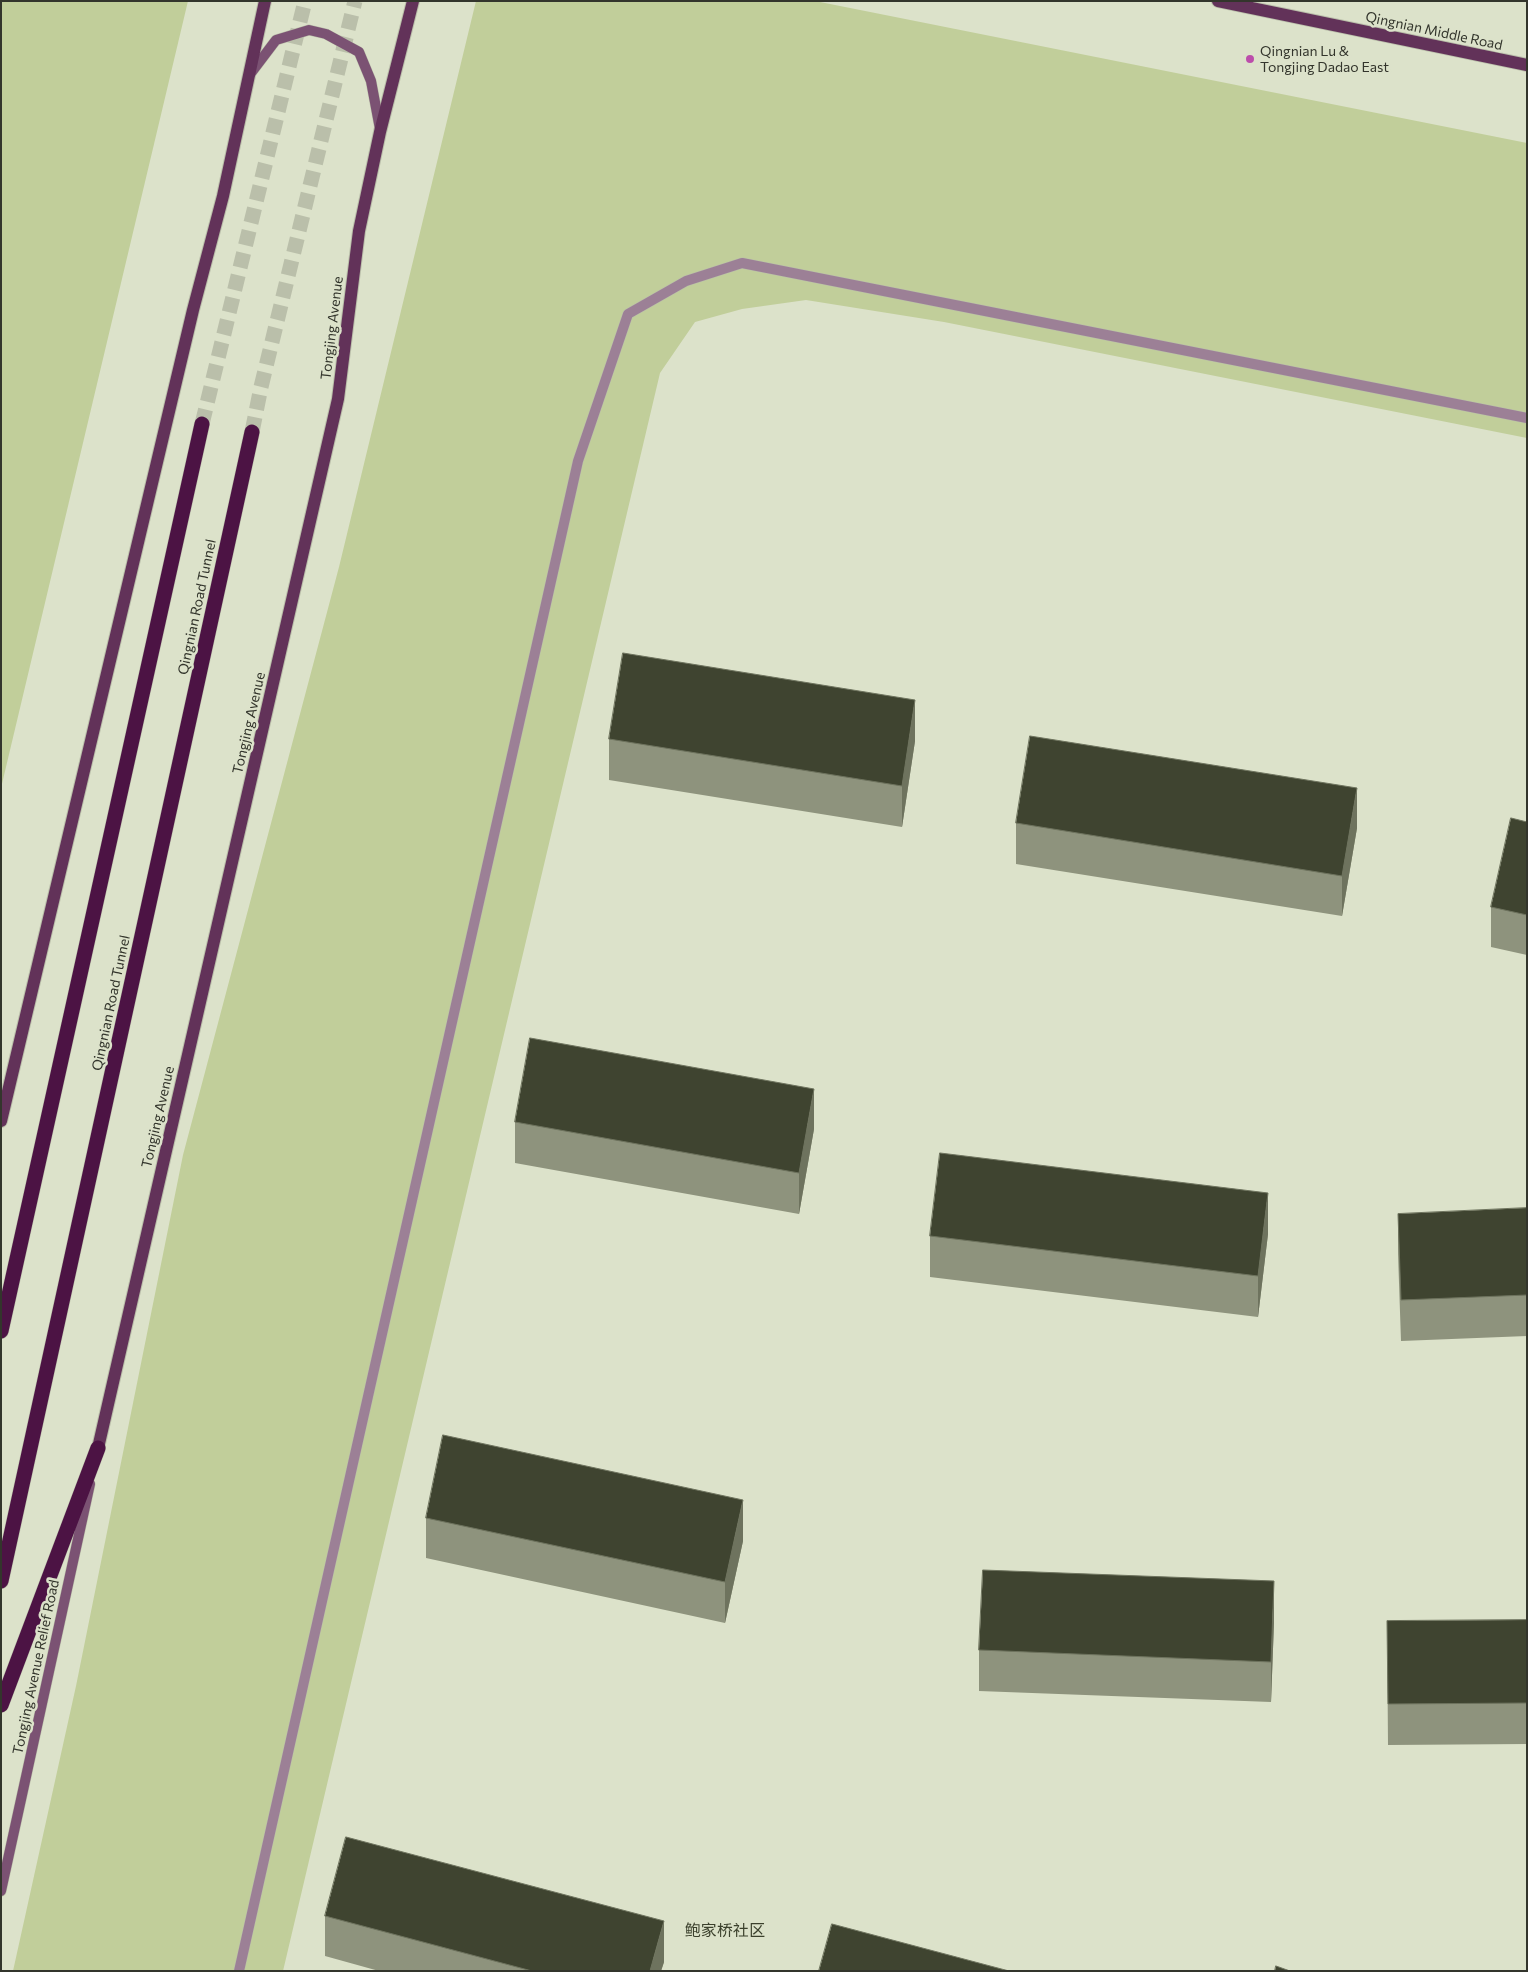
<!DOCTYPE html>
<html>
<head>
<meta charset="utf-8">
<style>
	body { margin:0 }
	#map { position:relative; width:1528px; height:1972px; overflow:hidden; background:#dce2ca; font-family:Commissioner,sans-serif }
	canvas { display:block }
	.frame { position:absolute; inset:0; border:2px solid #33352c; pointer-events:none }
</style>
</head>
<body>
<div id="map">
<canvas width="1528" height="1972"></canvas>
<div class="frame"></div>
</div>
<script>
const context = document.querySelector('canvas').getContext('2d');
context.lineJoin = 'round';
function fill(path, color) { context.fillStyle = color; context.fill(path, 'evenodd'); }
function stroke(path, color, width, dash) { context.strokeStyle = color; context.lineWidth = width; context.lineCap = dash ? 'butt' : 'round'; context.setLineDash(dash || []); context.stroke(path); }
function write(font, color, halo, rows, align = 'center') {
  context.font = font + ' Commissioner,"Noto Sans SC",sans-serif'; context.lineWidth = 5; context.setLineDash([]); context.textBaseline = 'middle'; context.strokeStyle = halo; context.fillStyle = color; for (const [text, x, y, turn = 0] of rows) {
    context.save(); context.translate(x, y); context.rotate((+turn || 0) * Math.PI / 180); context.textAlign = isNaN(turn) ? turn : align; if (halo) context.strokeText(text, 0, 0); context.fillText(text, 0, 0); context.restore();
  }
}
fill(new Path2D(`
	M1 1H188L1 788Z
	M476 1H815L1527 143V438L944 322 806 300 742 309 695 322 660 373 283 1971H13L76 1686 183 1155 339 567Z`), '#c1ce9a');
stroke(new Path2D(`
	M202 424 305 1
	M252 432 261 387 355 1`), '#babfaa', 15, [15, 8]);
const street = new Path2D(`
	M239 1971 578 461 628 314 686 281 742 263 1527 418`);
const secondary = new Path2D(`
	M251 73 276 40 309 30 326 34 359 52 371 81 380 129
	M1 1891 90 1484`);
const primary = new Path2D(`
	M1218 1 1527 65
	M1 1121 193 310 223 196 265 1
	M98 1448 338 399 359 231 380 132 413 1`);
const highway = new Path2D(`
	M1 1331 202 424
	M1 1581 252 432
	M1 1705 98 1448`);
stroke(street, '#babfaa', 11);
stroke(secondary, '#babfaa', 11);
stroke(primary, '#babfaa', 14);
stroke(highway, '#babfaa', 16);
stroke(street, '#9c8096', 10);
stroke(secondary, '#7b5273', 10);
stroke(primary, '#623259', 12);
stroke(highway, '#4c1344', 15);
fill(new Path2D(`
	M609 739 915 741 902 827 609 780Z
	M1527 822V955L1491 947V907Z
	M1016 823 1357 828 1342 916 1016 864Z
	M515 1122 814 1129 799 1214 515 1163Z
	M1527 1208V1336L1401 1341 1398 1254V1214Z
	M1268 1234 1258 1317 930 1277V1236Z
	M426 1518 743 1541 725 1623 426 1558Z
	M1527 1620V1744L1388 1745 1387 1621Z
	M1274 1622 1271 1702 979 1691V1650Z
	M325 1916 664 1962 661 1971H379L325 1956Z`), '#8e937d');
fill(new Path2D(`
	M915 700V741L902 827V786Z
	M1357 788V828L1342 916V876Z
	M814 1089V1129L799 1214V1173Z
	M1268 1193V1234L1258 1317V1276Z
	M743 1500V1541L725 1623V1582Z
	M1274 1581V1622L1271 1702V1662Z
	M664 1921V1962L661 1971H650Z`), '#6e735e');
const building = new Path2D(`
	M623 653 915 700 902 786 609 739Z
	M1030 736 1357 788 1342 876 1016 823Z
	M1511 818 1527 822V915L1491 907Z
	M530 1038 814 1089 799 1173 515 1122Z
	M940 1153 1268 1193 1258 1276 930 1236Z
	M1527 1208V1295L1401 1300 1398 1214Z
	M443 1435 743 1500 725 1582 426 1518Z
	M983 1570 1274 1581 1271 1662 979 1650Z
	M1527 1620V1703L1388 1704 1387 1621Z
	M346 1837 664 1921 650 1971H532L325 1916Z
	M832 1924 1009 1971H819Z
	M1276 1966 1290 1971H1275Z`);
fill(building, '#3f4430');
stroke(building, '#6e735e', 1);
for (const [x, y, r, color] of [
	[1250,59,5,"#bc4dab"]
]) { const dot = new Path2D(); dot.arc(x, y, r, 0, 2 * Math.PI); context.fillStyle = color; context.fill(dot); stroke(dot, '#dce2ca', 2); }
write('14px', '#33352c', '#dce2ca', [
	["Qingnian Middle Road",1434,31,12],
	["Tongjing Avenue",332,328,-83],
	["Qingnian Road Tunnel",197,607,-78],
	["Tongjing Avenue",249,723,-77],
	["Qingnian Road Tunnel",111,1003,-78],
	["Tongjing Avenue",158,1117,-77],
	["Tongjing Avenue Relief Road",36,1667,-78]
]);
write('14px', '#33352c', '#dce2ca', [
	["Qingnian Lu &",1260,51],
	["Tongjing Dadao East",1260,67]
], 'left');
write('16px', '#3b402c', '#dce2ca', [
	["鲍家桥社区",725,1931]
]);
</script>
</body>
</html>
